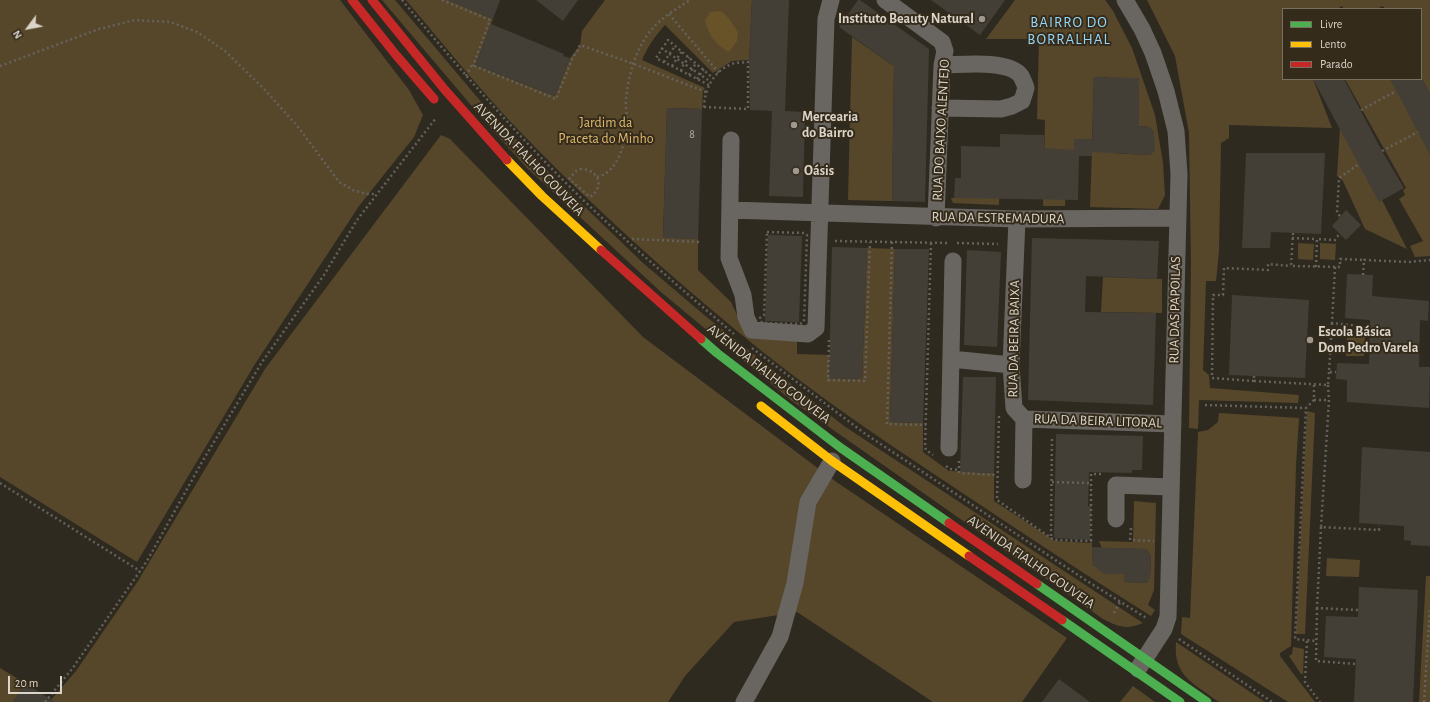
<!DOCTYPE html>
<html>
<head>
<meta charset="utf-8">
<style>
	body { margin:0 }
	#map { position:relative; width:1430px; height:702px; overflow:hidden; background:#2f2a20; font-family:"Alegreya Sans",sans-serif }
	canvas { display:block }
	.legend { position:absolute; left:1282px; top:8px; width:140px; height:72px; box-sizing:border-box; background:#352b1a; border:1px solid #776f60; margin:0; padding:5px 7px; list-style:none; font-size:12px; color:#dad4ca }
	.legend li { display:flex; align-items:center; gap:8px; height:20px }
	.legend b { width:20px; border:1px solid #776f60 }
	.north { position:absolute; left:8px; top:8px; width:40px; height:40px; -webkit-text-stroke:3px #352b1a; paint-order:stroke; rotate:238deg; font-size:11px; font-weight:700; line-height:16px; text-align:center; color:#dad4ca }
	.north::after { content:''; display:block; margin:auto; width:14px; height:18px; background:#dad4ca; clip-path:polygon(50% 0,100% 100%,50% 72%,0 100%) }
	.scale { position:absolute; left:8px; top:676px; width:54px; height:18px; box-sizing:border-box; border:2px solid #dad4ca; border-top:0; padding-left:5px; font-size:12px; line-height:14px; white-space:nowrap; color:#dad4ca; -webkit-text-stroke:3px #352b1a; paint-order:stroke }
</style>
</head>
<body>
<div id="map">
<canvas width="1430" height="702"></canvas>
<ul class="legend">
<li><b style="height:5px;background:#4caf50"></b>Livre</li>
<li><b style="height:5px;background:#ffc107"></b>Lento</li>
<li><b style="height:5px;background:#c62828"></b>Parado</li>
</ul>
<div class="north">N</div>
<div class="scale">20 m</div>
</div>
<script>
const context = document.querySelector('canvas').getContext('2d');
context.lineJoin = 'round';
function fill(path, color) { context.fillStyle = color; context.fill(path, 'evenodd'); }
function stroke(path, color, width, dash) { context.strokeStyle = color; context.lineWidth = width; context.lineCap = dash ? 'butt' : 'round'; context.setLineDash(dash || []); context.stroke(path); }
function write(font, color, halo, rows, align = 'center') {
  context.font = font + ' "Alegreya Sans",sans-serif'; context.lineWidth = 4; context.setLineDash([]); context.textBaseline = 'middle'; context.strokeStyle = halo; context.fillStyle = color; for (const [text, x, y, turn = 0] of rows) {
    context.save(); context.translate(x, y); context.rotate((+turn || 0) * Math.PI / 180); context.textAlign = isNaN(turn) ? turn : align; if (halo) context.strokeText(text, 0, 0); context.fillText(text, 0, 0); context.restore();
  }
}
fill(new Path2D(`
	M0 0H340L409 90 423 115 414 137 359 206 255 364 137 562 0 477Z
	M382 0H395L488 110 529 153 643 263 703 314 844 426 1143 623C1126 630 1119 627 1103 619L792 401 661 292 526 167 487 124Z
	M406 0H448L493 19 475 65 555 96 570 58 580 45 582 31 605 0H752L749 60 732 61 713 73 665 25C655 36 648 46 642 60L705 88 703 91 702 109 667 108 663 237 698 239V270L731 302 747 336 796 339 797 343V354L830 355 829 378 862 379 867 248 895 249 890 422 923 423V452L949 471 994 473V501L1055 541 1092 543 1093 565C1102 572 1112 574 1124 574V582L1146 583 1150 577 1151 556 1146 549 1102 548 1099 541 1133 542 1134 501 1156 503 1154 590 1148 605 1155 610 1151 616C1081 572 1012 526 943 480 872 433 802 385 737 331 667 273 599 212 535 147 489 101 448 50 406 0Z
	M1015 0H1105L1113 11 1132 48 1155 115 1163 163 1165 195 1158 209 1090 207 1092 151 1111 130V153L1150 155 1154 151V132L1149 127 1112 123 1109 77H1094L1092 139H1074V150H1067L1065 206H1043L1045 120 1037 119 1039 39H986Z
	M1147 0H1430V94L1421 77V9H1385L1383 6 1376 9H1344L1342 6 1337 9H1283V79H1313L1332 128 1229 125V138L1221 143 1219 251 1216 281H1206L1203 370 1209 375 1210 388 1299 395 1298 403 1199 400 1198 429 1189 428 1191 263 1189 133 1175 56Z
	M852 37 894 66 892 201 848 200Z
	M1345 79H1390L1430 145V256L1415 257 1410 246 1423 241 1399 199 1405 195 1403 190 1406 188Z
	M1340 128 1382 200 1407 249 1365 229 1343 181 1337 176Z
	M441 135 450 139 643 337 835 481 1067 638 1022 702H933L797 612 734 622 685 676 668 702H49L76 671 138 581 265 369Z
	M1000 167 999 205 953 203 951 198H992Z
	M1298 243 1314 244 1313 260 1298 259Z
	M1320 243 1336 244 1335 260 1320 259Z
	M1103 277 1162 279V313L1101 312Z
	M1347 336H1365L1364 356H1346Z
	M1307 411 1315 413 1305 634H1296Z
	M1219 413 1299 418 1296 465 1291 646 1280 653V656L1315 702H1288L1181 634 1182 617 1190 618 1198 432 1208 430 1218 422Z
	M1327 558 1360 560 1359 577 1326 576Z
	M1426 576H1430V702H1419Z
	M1176 642 1265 702C1250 702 1235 702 1221 702 1215 701 1210 695 1205 692 1184 678 1174 668 1176 642Z
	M1293 647 1304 649 1303 674H1301L1289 656 1292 654Z
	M0 668 25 683 13 702H0Z
	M1133 686 1155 702H1120Z`), '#56472b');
fill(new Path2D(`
	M721 11 729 19 738 32 737 41 729 52C716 45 709 36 705 21L710 12Z`), '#685227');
fill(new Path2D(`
	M448 0H500L493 19Z
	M536 0H578L563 21Z
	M752 0H789L785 111 805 112 803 197 769 196 772 111 750 110 749 60Z
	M858 0H860L929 49 925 202 892 201 894 66 839 27Z
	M931 0H1005L980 35Z
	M491 24 564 54 563 56 570 58 555 96 475 65Z
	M1094 77 1139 78V126L1149 127 1154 132 1155 151 1150 155 1092 152V156H1079L1078 200 954 198 955 178H961V146L1000 147V134L1044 135V148L1074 150V139H1092V143Z
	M1313 79H1344L1382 151 1404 188 1379 202Z
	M1390 79H1422L1430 94V155Z
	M667 108 702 109 698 239 663 238Z
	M1246 153H1325L1321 234 1271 232 1270 248H1242Z
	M1346 210 1361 225 1346 240 1332 226Z
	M768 235 802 236 799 322 765 321Z
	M1032 238 1159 241 1157 279 1086 276 1085 312 1156 313 1153 405 1028 400Z
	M832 247 867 248 862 379 829 378Z
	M895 249H929L923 423 890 422Z
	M967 250 1001 252 997 347 964 345Z
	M1347 274 1373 275 1372 296 1429 301 1428 321 1420 320 1419 367H1430L1429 408 1347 402V380L1336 379 1337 363 1369 364 1370 320 1345 318Z
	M1232 295 1309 300 1305 378 1229 375Z
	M963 377H996L994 473 960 472Z
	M1056 434 1143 436 1142 470H1132V473L1089 472 1088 506H1091L1090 540 1054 538Z
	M1362 447 1430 452V546L1411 545V541L1404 540V526L1359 523Z
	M1092 547 1146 549 1151 556 1150 578 1145 583 1124 582V574H1104L1093 565Z
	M1359 587 1418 590 1413 702H1354L1356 659 1324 657 1326 616 1358 617Z
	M1059 679 1090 702H1042Z
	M25 683 55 702H13Z`), '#433f37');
stroke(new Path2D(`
	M402 0C453 61 505 122 561 178 615 233 675 283 734 334
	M442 0 490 20 473 66
	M669 14 719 73
	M661 48 708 80
	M664 62 675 46
	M0 66 99 29 135 20 170 22 197 32 225 51 264 89 299 128 339 182 353 190 367 194H376
	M672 66 682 51
	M681 71 682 67 689 57
	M689 75 696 63
	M466 76 472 65 556 99 573 57 578 50 580 45 634 64 706 92
	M697 79 704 69
	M709 85 656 58 668 40 713 78
	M704 107 748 109V62C743 63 737 62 732 64 713 71 704 90 704 109
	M1361 110 1396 91
	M1382 151 1418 132
	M580 169C599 169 605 187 590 197L569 179 576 171Z
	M597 177C619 173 627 138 627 119 627 113 625 107 626 100 627 86 631 69 636 56 649 25 664 17 690 0
	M1340 216 1337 213 1339 178 1359 164
	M767 232 804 233 807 235 804 322 800 324 763 323 760 321V318L764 315Z
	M1293 233 1291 266 1340 267V259L1364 260
	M1292 238 1317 239
	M632 239 701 242
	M835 241 948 243
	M892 242 887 424 926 425
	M931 243 925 447 926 450 933 455
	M957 243 998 244
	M1316 267 1317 239 1335 240 1340 233
	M1335 267 1332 323 1370 327
	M1363 275 1364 260 1409 262 1430 260
	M1332 323 1329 372H1336
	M829 340 828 380 865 381 870 242
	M752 348 864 433 1087 581 1148 619
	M1254 376V381L1328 385 1329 372
	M1254 381 1212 378 1213 295H1223L1224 268 1268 270V264L1291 266
	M1314 385V400L1306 408 1295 639 1316 641
	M1328 385 1329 400 1321 527 1379 530V525
	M1314 400H1329
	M1205 405 1306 408
	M999 416 997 500 1054 540 1092 541
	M959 461V472L960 473 994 475 997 477
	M946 466 950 469 959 470
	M1052 482 1091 483
	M0 483 140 571
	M1321 527 1317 608 1358 610
	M1131 528 1130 540 1154 541
	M1051 536 1052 437
	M1091 541V474H1103
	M1317 608 1316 661 1356 664
	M1114 613 1120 602
	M1179 639 1272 702
	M1307 641 1305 682 1320 702
	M45 702 72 669 147 561 202 462 262 362 324 275 357 220 436 118
	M1424 702 1430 608`), '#65625c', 2.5, [2, 3]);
stroke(new Path2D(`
	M885 0 942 42 945 51 942 65 936 218
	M1125 0 1142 29 1153 53 1166 91 1176 131 1179 174 1168 617 1164 629 1138 669
	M940 108 1001 109 1012 106 1022 101 1026 88C1025 84 1023 80 1021 76 1009 59 961 65 942 65
	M731 140 729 258 743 295 746 317 752 330 808 334 816 328 826 19 831 0
	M730 210 1017 219 1177 218
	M1017 219 1011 365 1014 408 1024 419 1023 480
	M951 359 1011 365
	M1024 419 1173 424
	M949 448 953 261
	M1116 519V485L1171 487
	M744 702 780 637 795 583 808 502 832 461`), '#696662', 17);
stroke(new Path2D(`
	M701 339 717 353 841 448 949 523
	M1037 584 1207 702
	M1062 620 1180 702`), '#4caf50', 9);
stroke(new Path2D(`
	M507 160 542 196 601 250
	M761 406 832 461 969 556`), '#ffc107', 9);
stroke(new Path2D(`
	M352 0 396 55 434 99
	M372 0 445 90 507 160
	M601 250 701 339
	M949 523 1037 584
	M969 556 1062 620`), '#c62828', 9);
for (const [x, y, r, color] of [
	[982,19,4,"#9e988e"],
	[794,125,4,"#9e988e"],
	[796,171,4,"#9e988e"],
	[1310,340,4,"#9e988e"]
]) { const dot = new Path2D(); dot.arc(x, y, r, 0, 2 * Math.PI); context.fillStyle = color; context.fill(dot); stroke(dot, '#352b1a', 1.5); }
write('12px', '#b4afa5', null, [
	["8",692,134]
]);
write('bold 14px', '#dad4ca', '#352b1a', [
	["Instituto Beauty Natural",974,19,"right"],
	["Mercearia",802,117],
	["do Bairro",802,133],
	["Oásis",804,171],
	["Escola Básica",1318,332],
	["Dom Pedro Varela",1318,348]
], 'left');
write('14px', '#e2ba70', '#352b1a', [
	["Jardim da",606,123],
	["Praceta do Minho",606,139]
]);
write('14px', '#dad4ca', '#352b1a', [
	["RUA DO BAIXO ALENTEJO",941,130,-87],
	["AVENIDA FIALHO GOUVEIA",529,159,46],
	["RUA DA ESTREMADURA",998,218,1],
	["RUA DAS PAPOILAS",1175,310,-89],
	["RUA DA BEIRA BAIXA",1014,339,-89],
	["AVENIDA FIALHO GOUVEIA",769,374,38],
	["RUA DA BEIRA LITORAL",1098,421,2],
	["AVENIDA FIALHO GOUVEIA",1031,562,35]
]);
context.letterSpacing = '1px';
write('15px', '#95d5f6', '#352b1a', [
	["BAIRRO DO",1069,22],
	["BORRALHAL",1069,39]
]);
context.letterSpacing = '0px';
</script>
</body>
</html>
